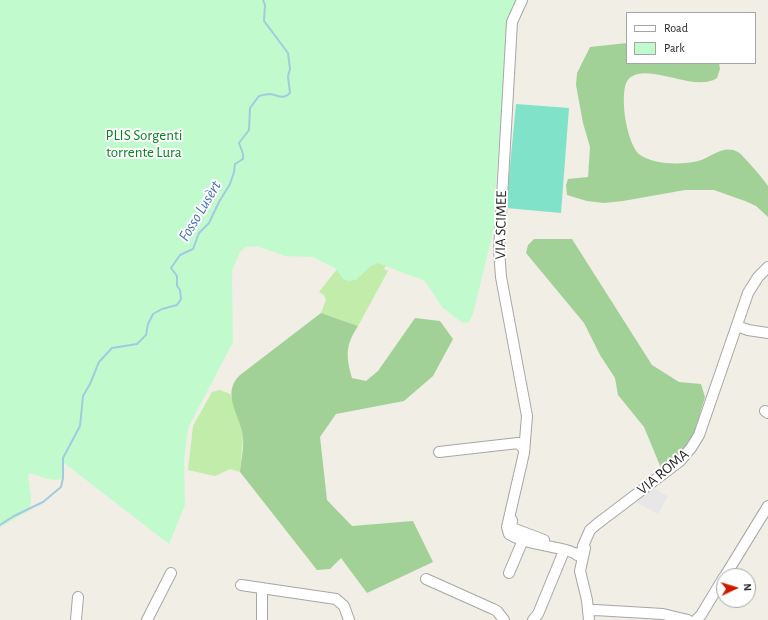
<!DOCTYPE html>
<html>
<head>
<meta charset="utf-8">
<style>
	body { margin:0 }
	#map { position:relative; width:768px; height:620px; overflow:hidden; background:#f0eee5; font-family:"Alegreya Sans",sans-serif }
	canvas { display:block }
	.legend { position:absolute; left:626px; top:12px; width:130px; height:52px; box-sizing:border-box; background:#fff; border:1px solid #a5a5a5; margin:0; padding:5px 7px; list-style:none; font-size:12px; color:#1f1f1f }
	.legend li { display:flex; align-items:center; gap:8px; height:20px }
	.legend b { width:20px; border:1px solid #a5a5a5 }
	.north { position:absolute; left:716px; top:568px; width:40px; height:40px; box-sizing:border-box; background:#fff; border:1px solid #a5a5a5; border-radius:50%; rotate:86deg; font-size:11px; font-weight:700; line-height:16px; text-align:center; color:#1f1f1f }
	.north::after { content:''; display:block; margin:auto; width:14px; height:18px; background:#ce1b00; clip-path:polygon(50% 0,100% 100%,50% 72%,0 100%) }
</style>
</head>
<body>
<div id="map">
<canvas width="768" height="620"></canvas>
<ul class="legend">
<li><b style="height:5px;background:#fff"></b>Road</li>
<li><b style="height:11px;background:#c1fbcd"></b>Park</li>
</ul>
<div class="north">N</div>
</div>
<script>
const context = document.querySelector('canvas').getContext('2d');
context.lineJoin = 'round';
function fill(path, color) { context.fillStyle = color; context.fill(path, 'evenodd'); }
function stroke(path, color, width, dash) { context.strokeStyle = color; context.lineWidth = width; context.lineCap = dash ? 'butt' : 'round'; context.setLineDash(dash || []); context.stroke(path); }
function write(font, color, halo, rows, align = 'center') {
  context.font = font + ' "Alegreya Sans",sans-serif'; context.lineWidth = 4; context.setLineDash([]); context.textBaseline = 'middle'; context.strokeStyle = halo; context.fillStyle = color; for (const [text, x, y, turn = 0] of rows) {
    context.save(); context.translate(x, y); context.rotate((+turn || 0) * Math.PI / 180); context.textAlign = isNaN(turn) ? turn : align; if (halo) context.strokeText(text, 0, 0); context.fillText(text, 0, 0); context.restore();
  }
}
fill(new Path2D(`
	M404 231 384 269 388 271 358 326 321 313 326 300 324 295 319 292 363 236Z
	M220 390 230 394 237 412 243 438 240 472 230 469 215 476 188 470 193 426 212 392Z`), '#c1eca9');
fill(new Path2D(`
	M627 43V63H719L720 69 717 78C696 93 651 63 631 77 623 82 624 97 624 105 624 118 630 146 639 154 652 165 683 165 698 161 712 157 724 144 738 152 743 155 765 181 768 186 768 194 768 209 768 217L756 206 745 201 714 190H685L623 201 604 203 587 201 567 195 566 185 568 179 588 177 590 147 583 123 576 85 577 73 590 47Z
	M534 239H572L652 365 679 382 701 384 705 397 690 447 661 468 644 427 618 395 615 378 600 355 584 323 526 253 528 245Z
	M321 313 358 326C345 346 346 356 352 378L366 381 378 371 415 318 440 321 453 339 433 376 404 401 336 414 320 437 327 500 352 526 413 521 433 562 367 593 341 558 330 569 317 570 240 472C241 461 244 448 243 438 241 415 220 394 240 375Z`), '#a2d198');
fill(new Path2D(`
	M0 0H516L509 17 496 184 494 228 473 314 469 322 464 323 457 319 442 307 425 281 378 263 371 266 356 280 348 281 343 279 335 268 313 257 285 256 257 246 246 247 240 252 233 268 232 276 233 342 188 428 184 461 185 505 169 544 64 463V477C56 484 40 476 30 473L28 475 31 497 30 510 0 527Z`), '#c1fbcd');
fill(new Path2D(`
	M516 104 569 108 561 213 506 208Z`), '#80e2c9');
fill(new Path2D(`
	M653 488 668 496 658 514 636 502Z`), '#e7e7e7');
stroke(new Path2D(`
	M0 525 14 516 43 502 61 487 63 478V458L80 426 83 396 90 384 99 362 112 348 137 344 146 335 148 324 153 314 162 309 177 305 181 299 180 290 177 286V276L171 268 180 255 193 249 199 233 209 223 219 202 230 184 234 172 235 164 243 159V154L239 143 249 130 250 108 259 96C263 95 267 94 270 94 278 95 283 100 290 93L288 76 290 69 288 53 264 21 265 5 263 0`), '#a4cadf', 2);
const minor = new Path2D(`
	M522 0 512 22 499 250 501 277 527 416 524 453 507 527 509 534C524 545 569 547 577 555L585 548
	M737 326 748 330 768 333
	M765 411 768 413
	M439 452 518 443 524 449
	M512 520 511 527 515 529 544 540
	M509 573 523 540
	M725 576 768 506
	M426 579 493 609 497 611 504 620
	M241 585 336 599 344 606 349 620
	M262 588V620
	M588 611 595 610 663 614 688 620
	M76 620 78 597
	M147 620 171 573
	M533 620 538 614 564 551
	M589 620 587 600 580 571 585 548 583 546 590 530 597 524 680 461 691 448 699 435 748 293 758 277 768 267
	M696 620 701 615 724 577`);
stroke(minor, '#a6a6a6', 12);
stroke(minor, '#fff', 10);
write('15px', '#088322', '#fff', [
	["PLIS Sorgenti",144,135],
	["torrente Lura",144,152]
]);
write('15px', '#1f1f1f', '#fff', [
	["VIA SCIMEE",501,225,-89],
	["VIA ROMA",663,472,-40]
]);
write('italic 16px', '#476fb3', '#fff', [
	["Fosso Lusèrt",200,211,-59]
]);
</script>
</body>
</html>
